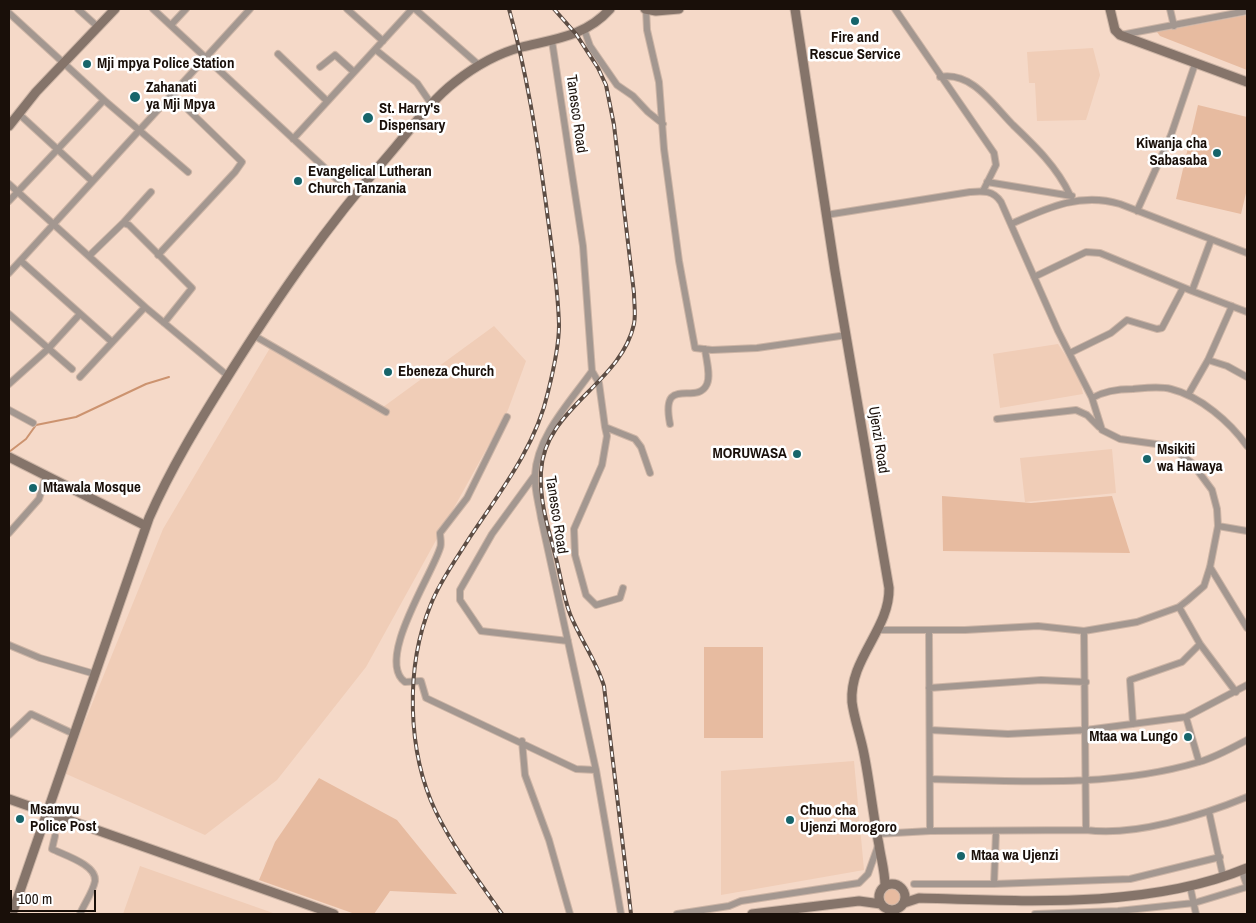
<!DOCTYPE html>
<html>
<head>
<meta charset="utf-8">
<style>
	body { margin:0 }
	#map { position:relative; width:1256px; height:923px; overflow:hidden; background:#f5d9c8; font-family:"Archivo Narrow",sans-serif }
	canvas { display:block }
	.frame { position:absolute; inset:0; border:10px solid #190f09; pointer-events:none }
	.scale { position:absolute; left:10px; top:890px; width:86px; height:22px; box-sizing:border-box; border:2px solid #190f09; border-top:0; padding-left:6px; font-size:15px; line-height:18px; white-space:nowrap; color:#190f09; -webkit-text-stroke:4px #fff; paint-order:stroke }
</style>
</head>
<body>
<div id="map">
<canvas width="1256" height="923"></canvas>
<div class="frame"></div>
<div class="scale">100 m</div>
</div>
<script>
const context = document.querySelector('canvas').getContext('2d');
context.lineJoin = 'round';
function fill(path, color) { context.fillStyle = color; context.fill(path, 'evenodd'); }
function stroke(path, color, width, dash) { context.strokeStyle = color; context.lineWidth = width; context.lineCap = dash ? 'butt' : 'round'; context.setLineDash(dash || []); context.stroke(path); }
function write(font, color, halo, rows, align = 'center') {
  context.font = font + ' "Archivo Narrow",sans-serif'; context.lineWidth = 5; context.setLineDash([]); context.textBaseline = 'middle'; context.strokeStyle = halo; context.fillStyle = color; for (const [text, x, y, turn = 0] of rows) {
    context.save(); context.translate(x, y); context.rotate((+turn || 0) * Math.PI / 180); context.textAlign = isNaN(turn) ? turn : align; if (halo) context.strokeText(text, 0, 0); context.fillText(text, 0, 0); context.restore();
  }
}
fill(new Path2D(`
	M1093 48 1100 75 1086 120 1037 121 1035 83H1029L1027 52Z
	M494 326 526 361 508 410 366 667 277 780 205 835 64 773 163 529 270 348 379 410Z
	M1058 344 1080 377 1083 394 1000 408 993 354Z
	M1112 449 1116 493 1025 502 1020 458Z
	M854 761 864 870 721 895V771Z
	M140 866 273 913V914H123Z`), '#f0cdb7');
fill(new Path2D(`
	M1247 15V70L1160 36 1157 32Z
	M1198 105 1247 117V189L1241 214 1176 199Z
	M942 496 1031 503 1112 496 1130 553 943 551Z
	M704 647H763V738H704Z
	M319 778 397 820 457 894 390 891 374 914H355L259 880 275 842Z
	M882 897a10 10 0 1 1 20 0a10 10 0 1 1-20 0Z`), '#e7bba0');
stroke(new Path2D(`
	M9 452 26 439 36 425 76 417 146 384 169 377`), '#cc936f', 2);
const street = new Path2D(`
	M78 9 98 27
	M153 9 354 195
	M347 9 383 41
	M415 9 480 66
	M646 9 647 30 659 82 664 149 679 261 695 348 712 350 757 348 847 335
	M895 9 994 153 996 165 983 191
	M1170 9 1174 26
	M9 13 104 100 188 172
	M171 25 186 9
	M584 29 590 46 617 85 633 96 648 112 663 124
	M1121 35 1247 11
	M552 41 583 246 592 371C570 402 537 436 535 475 534 489 539 504 541 518L596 770 621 914
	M376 50 417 83 432 105
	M278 54 327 101
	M320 67 335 55 354 72
	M940 77C972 71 993 105 1013 125 1035 146 1057 167 1070 195
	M19 114 92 181
	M293 139 412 9
	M987 182 1072 196
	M9 184 145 307 228 376
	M9 201 104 100
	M1137 211 1171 135 1195 64
	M826 215 970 192C983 191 993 190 1001 202L1058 331 1092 398 1102 430 1120 439 1163 445 1172 448 1192 463 1212 490 1217 509 1218 526 1210 567 1204 586 1188 600 1179 607 1137 622 1084 631 1038 626 965 630H877
	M124 222 151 192
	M1011 224C1047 208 1080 192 1120 204L1247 253
	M158 255 235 172 242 162 172 94
	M89 256 123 223 129 225 192 288 164 323
	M21 261 112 342
	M9 273 250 9
	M1034 277 1086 252 1100 253 1192 291 1247 312
	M1192 291 1211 240
	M9 314 72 369
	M253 335 386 412
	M1070 353 1111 333 1127 320 1157 329 1162 328 1183 288
	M1208 360 1227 366 1247 377
	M592 371 599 383 605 427 635 439 641 447 650 473
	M80 377 145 307
	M9 384 48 349 80 314
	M1188 395 1208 360 1232 306
	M1092 398C1104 391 1119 389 1133 389 1145 388 1159 386 1171 389 1200 396 1230 422 1247 446
	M9 410 33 423
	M507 417 467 498 440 533C440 537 442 544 440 548 432 575 375 660 405 682L421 681 426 698 576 769 596 770
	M997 419 1076 410 1087 415 1099 427
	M670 424C660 373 697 407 707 384 711 375 706 359 705 349
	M605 427 607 436 602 465 574 529 575 555 586 595 596 605 620 598 623 588
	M535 475 492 534 460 590V600L481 631 568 641
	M1218 526 1247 531
	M9 533 39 499 46 476
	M1210 567 1247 628
	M1179 607 1200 644 1236 692
	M929 631 930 831
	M1084 631 1086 830
	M9 645 40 658 95 674
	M929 688 1041 680 1086 682
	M1186 717 1199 762
	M1133 724 1130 680 1182 662 1200 644
	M930 730 1008 734 1086 730 1186 717 1247 685
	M9 735 31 714 74 734
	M522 741 525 775 549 840 570 914
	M930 779C1019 781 1112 788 1199 762 1216 757 1232 748 1247 740
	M1209 812 1223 876
	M877 834 930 831 1086 830C1134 837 1203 815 1247 797
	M55 836 52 849C64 855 97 865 95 881 93 892 84 904 80 914
	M1242 871 1247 886
	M914 884H994L1130 879 1220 857
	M994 884 996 832
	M1190 886 1196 914
	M677 914 729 906 741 901 859 883 868 874 878 846
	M1035 914 1118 911 1194 903 1247 887`);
const secondary = new Path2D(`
	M645 9 656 11 679 9
	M795 9 835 271 889 588C890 629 849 659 852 702 854 719 861 737 864 754 870 784 873 815 879 845 881 859 885 871 885 886
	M1110 9 1115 30 1120 35 1247 82
	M9 126 36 92 115 9
	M9 457 146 526
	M9 799 334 914
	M879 897a13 13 0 1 1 26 0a13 13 0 1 1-26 0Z
	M904 903 919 898C1024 901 1148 909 1247 868
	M12 914 149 518C171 468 199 422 228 376 277 298 326 227 387 157 409 132 429 102 455 82 474 67 499 53 522 47 555 39 586 36 610 9
	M752 914 859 901 881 904`);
stroke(street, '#cdb5a6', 8);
stroke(secondary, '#cdb5a6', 11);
stroke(street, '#a39790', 6);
stroke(secondary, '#85746a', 9);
const rail = new Path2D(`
	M554 9 576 34 598 68 606 85 614 125 634 293C634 303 636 314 634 324 621 384 544 408 541 472 539 502 550 534 557 562 561 579 564 598 570 614 580 639 596 660 604 686L631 914
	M502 914C479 881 454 849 436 812 407 752 405 666 431 604 440 581 457 558 470 537 500 492 536 446 548 392 553 372 559 346 559 325 558 285 551 244 546 204 537 138 527 73 509 9`);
stroke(rail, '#5d4d44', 4);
stroke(rail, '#fff', 2, [5.5]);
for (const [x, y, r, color] of [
	[855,21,5,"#17656b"],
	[87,64,5,"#17656b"],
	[135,97,6,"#17656b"],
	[368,118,6,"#17656b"],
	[1217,153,5,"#17656b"],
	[298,181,5,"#17656b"],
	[388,372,5,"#17656b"],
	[797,454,5,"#17656b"],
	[1147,459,5,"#17656b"],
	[33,488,5,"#17656b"],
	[1188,737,5,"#17656b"],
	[20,819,5,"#17656b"],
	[790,820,5,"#17656b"],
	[961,856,5,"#17656b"]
]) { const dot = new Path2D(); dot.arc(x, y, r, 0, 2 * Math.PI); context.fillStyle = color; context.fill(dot); stroke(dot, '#fff', 2); }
write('bold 15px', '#190f09', '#fff', [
	["Fire and",855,38,"center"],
	["Rescue Service",855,55,"center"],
	["Mji mpya Police Station",97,64],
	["Zahanati",146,88],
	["ya Mji Mpya",146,105],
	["St. Harry's",379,109],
	["Dispensary",379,126],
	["Kiwanja cha",1207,144,"right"],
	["Sabasaba",1207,161,"right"],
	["Evangelical Lutheran",308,172],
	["Church Tanzania",308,189],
	["Ebeneza Church",398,372],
	["Msikiti",1157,450],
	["wa Hawaya",1157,467],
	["MORUWASA",787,454,"right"],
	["Mtawala Mosque",43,488],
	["Mtaa wa Lungo",1178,737,"right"],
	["Msamvu",30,810],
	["Police Post",30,827],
	["Chuo cha",800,811],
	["Ujenzi Morogoro",800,828],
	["Mtaa wa Ujenzi",971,856]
], 'left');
write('15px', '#190f09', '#fff', [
	["Tanesco Road",576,114,82],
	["Ujenzi Road",878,440,81],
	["Tanesco Road",556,515,81]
]);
</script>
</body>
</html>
